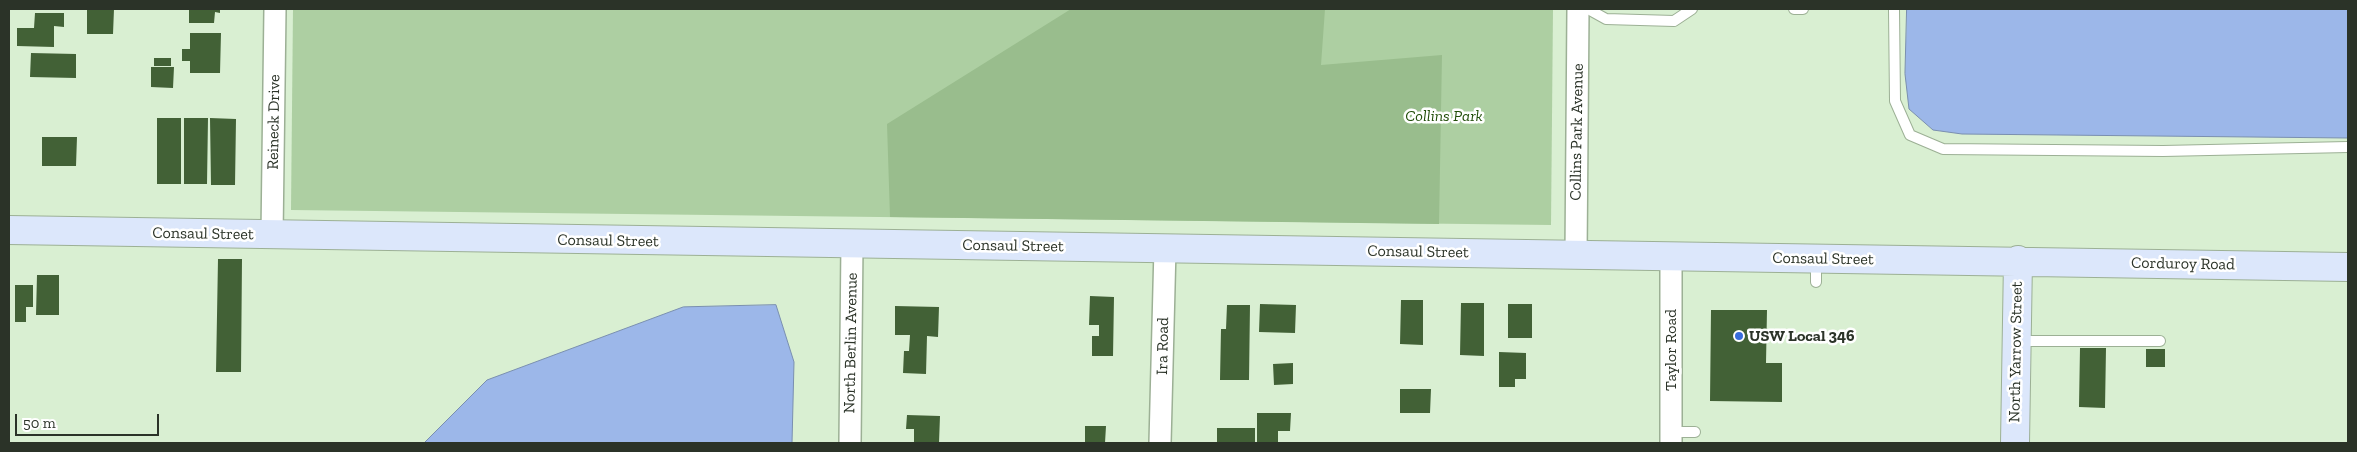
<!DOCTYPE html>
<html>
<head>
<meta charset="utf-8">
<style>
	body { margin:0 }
	#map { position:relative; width:2357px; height:452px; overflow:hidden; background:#d9efd2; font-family:"Zilla Slab",serif }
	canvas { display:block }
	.frame { position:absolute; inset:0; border:10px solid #2b3328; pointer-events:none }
	.scale { position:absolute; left:15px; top:414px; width:144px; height:22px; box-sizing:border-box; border:2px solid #2b3328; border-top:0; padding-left:6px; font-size:15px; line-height:18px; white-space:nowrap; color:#2b3328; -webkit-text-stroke:4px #fff; paint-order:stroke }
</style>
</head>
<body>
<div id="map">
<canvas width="2357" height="452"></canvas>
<div class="frame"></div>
<div class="scale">50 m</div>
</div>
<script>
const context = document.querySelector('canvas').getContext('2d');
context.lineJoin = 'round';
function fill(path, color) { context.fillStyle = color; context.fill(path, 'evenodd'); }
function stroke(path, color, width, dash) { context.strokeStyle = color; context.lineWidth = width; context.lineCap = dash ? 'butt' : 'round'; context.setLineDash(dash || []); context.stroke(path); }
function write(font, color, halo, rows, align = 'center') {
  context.font = font + ' "Zilla Slab",serif'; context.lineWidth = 5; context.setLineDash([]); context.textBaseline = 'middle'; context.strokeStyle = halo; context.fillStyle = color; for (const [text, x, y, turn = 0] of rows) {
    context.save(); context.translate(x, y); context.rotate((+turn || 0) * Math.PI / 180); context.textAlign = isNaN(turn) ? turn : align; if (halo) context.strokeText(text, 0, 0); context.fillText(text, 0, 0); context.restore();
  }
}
fill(new Path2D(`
	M293 9H1553L1551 225 291 210Z`), '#adcfa2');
fill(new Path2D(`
	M1071 9H1325L1321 65 1442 55 1439 224 890 217 887 124Z`), '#99bd8d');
const water = new Path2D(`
	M1907 9H2348V138L1962 134 1933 130 1909 109 1905 74Z
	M776 305 794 362 792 443H424L487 380 683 307Z`);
fill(water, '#9cb7e9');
stroke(water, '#7a8faf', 1);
fill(new Path2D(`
	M87 9H114L113 34H87Z
	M189 9H220V13L215 12 214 23H189Z
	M35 13H64V27L54 26V47L17 46V28H34Z
	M190 33H221L220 73H190V61H182V49H190Z
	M31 53 76 54V78L30 77Z
	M154 58H171V66H154Z
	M151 67H174L173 88 151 87Z
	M157 118H181V184H157Z
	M184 118H208L207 184H184Z
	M210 118 236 119 235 185H211Z
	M42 137H77L76 166H42Z
	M218 259H242L241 372H216Z
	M37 275H59V315H36Z
	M15 285H33V307H26V322H15Z
	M1090 296 1114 297 1113 356H1092V336H1099V325H1089Z
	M1401 300H1423V345L1400 344Z
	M1461 303H1484V356L1460 355Z
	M1260 304 1296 305 1295 333 1259 332Z
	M1508 304H1532V338H1508Z
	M1227 305H1250L1249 380H1220L1221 329H1226Z
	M895 306 939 307 938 337 927 336 926 374 903 373 904 351H909L910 335H895Z
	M1711 310H1767L1766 363H1782V402L1710 401Z
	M2080 348H2106L2105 408 2079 407Z
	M2146 349H2165V367H2146Z
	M1499 352 1526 353V379H1515V387H1499Z
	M1293 363V384L1274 385 1273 364Z
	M1400 389H1431L1430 413H1400Z
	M1257 413H1291L1290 431H1278V443H1257Z
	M907 415 940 416 939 443H914V429H906Z
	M1085 426H1106L1105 443H1085Z
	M1217 428H1255V443H1217Z`), '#426136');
const lane = new Path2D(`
	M1588 9 1606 19 1674 21 1692 9
	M1794 9H1803
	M1894 9 1895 101 1910 135 1943 149 2163 151 2348 147
	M1816 282V260
	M2017 341H2160
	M1671 432H1695`);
const street = new Path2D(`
	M272 235 275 9
	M1576 255 1578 9
	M1671 256V443
	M850 443 852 243
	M1160 443 1165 248`);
const secondary = new Path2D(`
	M9 230 2348 267
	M2015 443 2018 260`);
stroke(lane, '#9cb095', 12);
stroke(street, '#9cb095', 24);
stroke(secondary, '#9cb095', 30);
stroke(lane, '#fff', 10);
stroke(street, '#fff', 21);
stroke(secondary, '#dce7fb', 28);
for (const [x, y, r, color] of [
	[1739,336,5,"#386cdc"]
]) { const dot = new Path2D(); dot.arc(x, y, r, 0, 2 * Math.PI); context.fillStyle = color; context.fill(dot); stroke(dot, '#fff', 2); }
write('italic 16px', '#214e09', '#fff', [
	["Collins Park",1444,116]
]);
write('16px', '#2b3328', '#fff', [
	["Reineck Drive",274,122,-89],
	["Collins Park Avenue",1577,132,-89],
	["Consaul Street",203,234,1],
	["Consaul Street",608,241,1],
	["Consaul Street",1013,246,1],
	["Consaul Street",1418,252,1],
	["Consaul Street",1823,259,1],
	["Corduroy Road",2183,264,1],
	["North Berlin Avenue",851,343,-89],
	["Ira Road",1163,346,-89],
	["Taylor Road",1671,350,-90],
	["North Yarrow Street",2016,352,-89]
]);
write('bold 16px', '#2b3328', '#fff', [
	["USW Local 346",1749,336]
], 'left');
</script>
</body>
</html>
